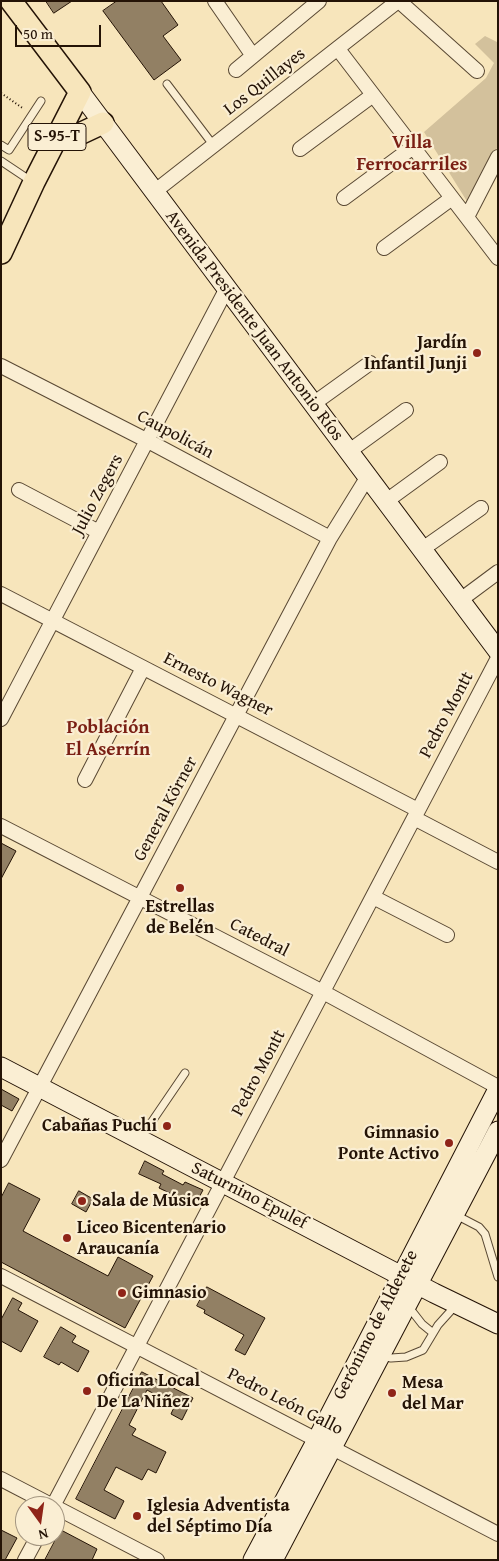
<!DOCTYPE html>
<html>
<head>
<meta charset="utf-8">
<style>
	body { margin:0 }
	#map { position:relative; width:499px; height:1561px; overflow:hidden; background:#f7e5bb; font-family:"Gentium Book Plus",serif }
	canvas { display:block }
	.frame { position:absolute; inset:0; border:2px solid #241306; pointer-events:none }
	.north { position:absolute; left:15px; top:1496px; width:50px; height:50px; box-sizing:border-box; background:#faeed3; border:1px solid #a49681; border-radius:50%; rotate:166deg; font-size:14px; font-weight:700; line-height:20px; text-align:center; color:#241306 }
	.north::after { content:''; display:block; margin:auto; width:18px; height:22px; background:#8f2418; clip-path:polygon(50% 0,100% 100%,50% 72%,0 100%) }
	.scale { position:absolute; left:15px; top:25px; width:86px; height:22px; box-sizing:border-box; border:2px solid #241306; border-top:0; padding-left:6px; font-size:15px; line-height:18px; white-space:nowrap; color:#241306; -webkit-text-stroke:4px #faeed3; paint-order:stroke }
</style>
</head>
<body>
<div id="map">
<canvas width="499" height="1561"></canvas>
<div class="frame"></div>
<div class="north">N</div>
<div class="scale">50 m</div>
</div>
<script>
const context = document.querySelector('canvas').getContext('2d');
context.lineJoin = 'round';
function fill(path, color) { context.fillStyle = color; context.fill(path, 'evenodd'); }
function stroke(path, color, width, dash) { context.strokeStyle = color; context.lineWidth = width; context.lineCap = dash ? 'butt' : 'round'; context.setLineDash(dash || []); context.stroke(path); }
function write(font, color, halo, rows, align = 'center') {
  context.font = font + ' "Gentium Book Plus",serif'; context.lineWidth = 4.5; context.setLineDash([]); context.textBaseline = 'middle'; context.strokeStyle = halo; context.fillStyle = color; for (const [text, x, y, turn = 0] of rows) {
    context.save(); context.translate(x, y); context.rotate((+turn || 0) * Math.PI / 180); context.textAlign = isNaN(turn) ? turn : align; if (halo) context.strokeText(text, 0, 0); context.fillText(text, 0, 0); context.restore();
  }
}
fill(new Path2D(`
	M485 36 497 42 498 41V146L468 203 424 132 486 78 494 63 475 44Z`), '#d3c19c');
const building = new Path2D(`
	M46 1H72L54 13Z
	M117 1H161L178 25 163 36 181 60 154 80 103 11Z
	M1 843 16 851 1 879Z
	M1 1089 19 1099 12 1111 1 1105Z
	M145 1161 164 1171 162 1174 183 1185 185 1182 203 1190 195 1205 159 1188 161 1184 139 1174Z
	M9 1183 40 1199 23 1231 108 1276 118 1257 153 1276 125 1328 1 1262V1198Z
	M79 1191 93 1199 86 1212 72 1204Z
	M207 1287 265 1318 245 1355 235 1350 244 1335 204 1313 205 1310 197 1306Z
	M13 1298 22 1303 18 1310 38 1321 21 1352 1 1341V1320Z
	M61 1327 76 1336 72 1342 89 1351 78 1372 61 1362 59 1365 44 1357Z
	M142 1372 193 1398 182 1420 171 1414 175 1405 147 1390 129 1425 136 1429 132 1435 166 1452 156 1473 148 1469 142 1480 116 1467 104 1490 124 1501 115 1519 76 1499Z
	M1 1530 17 1538 5 1560H1Z
	M61 1530 97 1549 92 1560H45Z`);
fill(building, '#928064');
stroke(building, '#241306', 1);
const service = new Path2D(`
	M167 84 214 146
	M1 145 9 150 41 101
	M1 161 31 181
	M140 1139 185 1073
	M454 1214 479 1227 485 1234 498 1277
	M408 1306 422 1324 433 1333
	M382 1356 391 1358 406 1357 423 1350 438 1325 456 1305`);
const minor = new Path2D(`
	M215 1 253 56
	M399 1 477 71
	M338 49 498 258
	M236 70 319 1
	M300 149 373 95
	M154 192 398 1
	M344 198 413 147
	M467 217 498 157
	M384 248 452 198
	M1 366 150 442 330 538
	M313 404 370 363
	M348 452 406 410
	M19 490 99 532
	M385 502 440 462
	M421 550 481 508
	M1 594 418 810
	M459 601 498 572
	M1 719 227 288
	M85 780 143 668
	M414 818 498 862
	M1 826 323 992 498 1087
	M373 897 447 935
	M1 1160 330 538 367 478
	M1 1276 498 1534
	M1 1479 53 1506
	M53 1506 498 658
	M55 1507 157 1560
	M25 1560 38 1536`);
const secondary = new Path2D(`
	M80 92 498 651
	M1 1067 434 1293 498 1324
	M253 1560 317 1440 498 1089
	M273 1560 498 1131`);
const primary = new Path2D(`
	M71 138 103 123
	M1 253 34 182 80 92 11 1`);
stroke(service, '#594833', 9);
stroke(minor, '#594833', 16);
stroke(secondary, '#241306', 21);
stroke(primary, '#241306', 24);
stroke(new Path2D(`
	M1 93 24 109`), '#241306', 2, [1, 2.5]);
stroke(service, '#faeed3', 7);
stroke(minor, '#faeed3', 14);
stroke(secondary, '#faeed3', 19);
stroke(primary, '#f7e5bb', 21);
for (const [x, y, r, color] of [
	[477,353,5,"#8f2418"],
	[180,888,5,"#8f2418"],
	[167,1126,5,"#8f2418"],
	[449,1143,5,"#8f2418"],
	[82,1201,5,"#8f2418"],
	[67,1238,5,"#8f2418"],
	[122,1293,5,"#8f2418"],
	[87,1391,5,"#8f2418"],
	[392,1393,5,"#8f2418"],
	[137,1516,5,"#8f2418"]
]) { const dot = new Path2D(); dot.arc(x, y, r, 0, 2 * Math.PI); context.fillStyle = color; context.fill(dot); stroke(dot, '#faeed3', 2); }
for (const [x, y, w] of [
	[57,137,58]
]) { const box = new Path2D(); box.roundRect(x - w / 2, y - 13.5, w, 27, 4); context.fillStyle = '#faeed3'; context.fill(box); stroke(box, '#241306', 1); }
write('bold 16px', '#241306', null, [
	["S-95-T",57,137]
]);
write('18px', '#241306', '#faeed3', [
	["Los Quillayes",265,82,-38],
	["Avenida Presidente Juan Antonio Ríos",254,326,53],
	["Caupolicán",175,435,28],
	["Julio Zegers",98,495,-62],
	["Ernesto Wagner",218,685,27],
	["Pedro Montt",447,715,-62],
	["General Körner",166,809,-62],
	["Catedral",259,938,27],
	["Pedro Montt",259,1073,-62],
	["Saturnino Epulef",249,1196,27],
	["Gerónimo de Alderete",376,1325,-63],
	["Pedro León Gallo",285,1402,27]
]);
write('bold 18px', '#241306', '#faeed3', [
	["Jardín",467,343,"right"],
	["Infantil Junji",467,364,"right"],
	["Estrellas",180,907,"center"],
	["de Belén",180,928,"center"],
	["Cabañas Puchi",157,1126,"right"],
	["Gimnasio",439,1133,"right"],
	["Ponte Activo",439,1154,"right"],
	["Sala de Música",92,1201],
	["Liceo Bicentenario",77,1228],
	["Araucanía",77,1249],
	["Gimnasio",132,1293],
	["Oficina Local",97,1381],
	["De La Niñez",97,1402],
	["Mesa",402,1383],
	["del Mar",402,1404],
	["Iglesia Adventista",147,1506],
	["del Séptimo Día",147,1527]
], 'left');
write('bold 19px', '#7a1f14', '#faeed3', [
	["Villa",412,143],
	["Ferrocarriles",412,165],
	["Población",108,728],
	["El Aserrín",108,750]
]);
</script>
</body>
</html>
